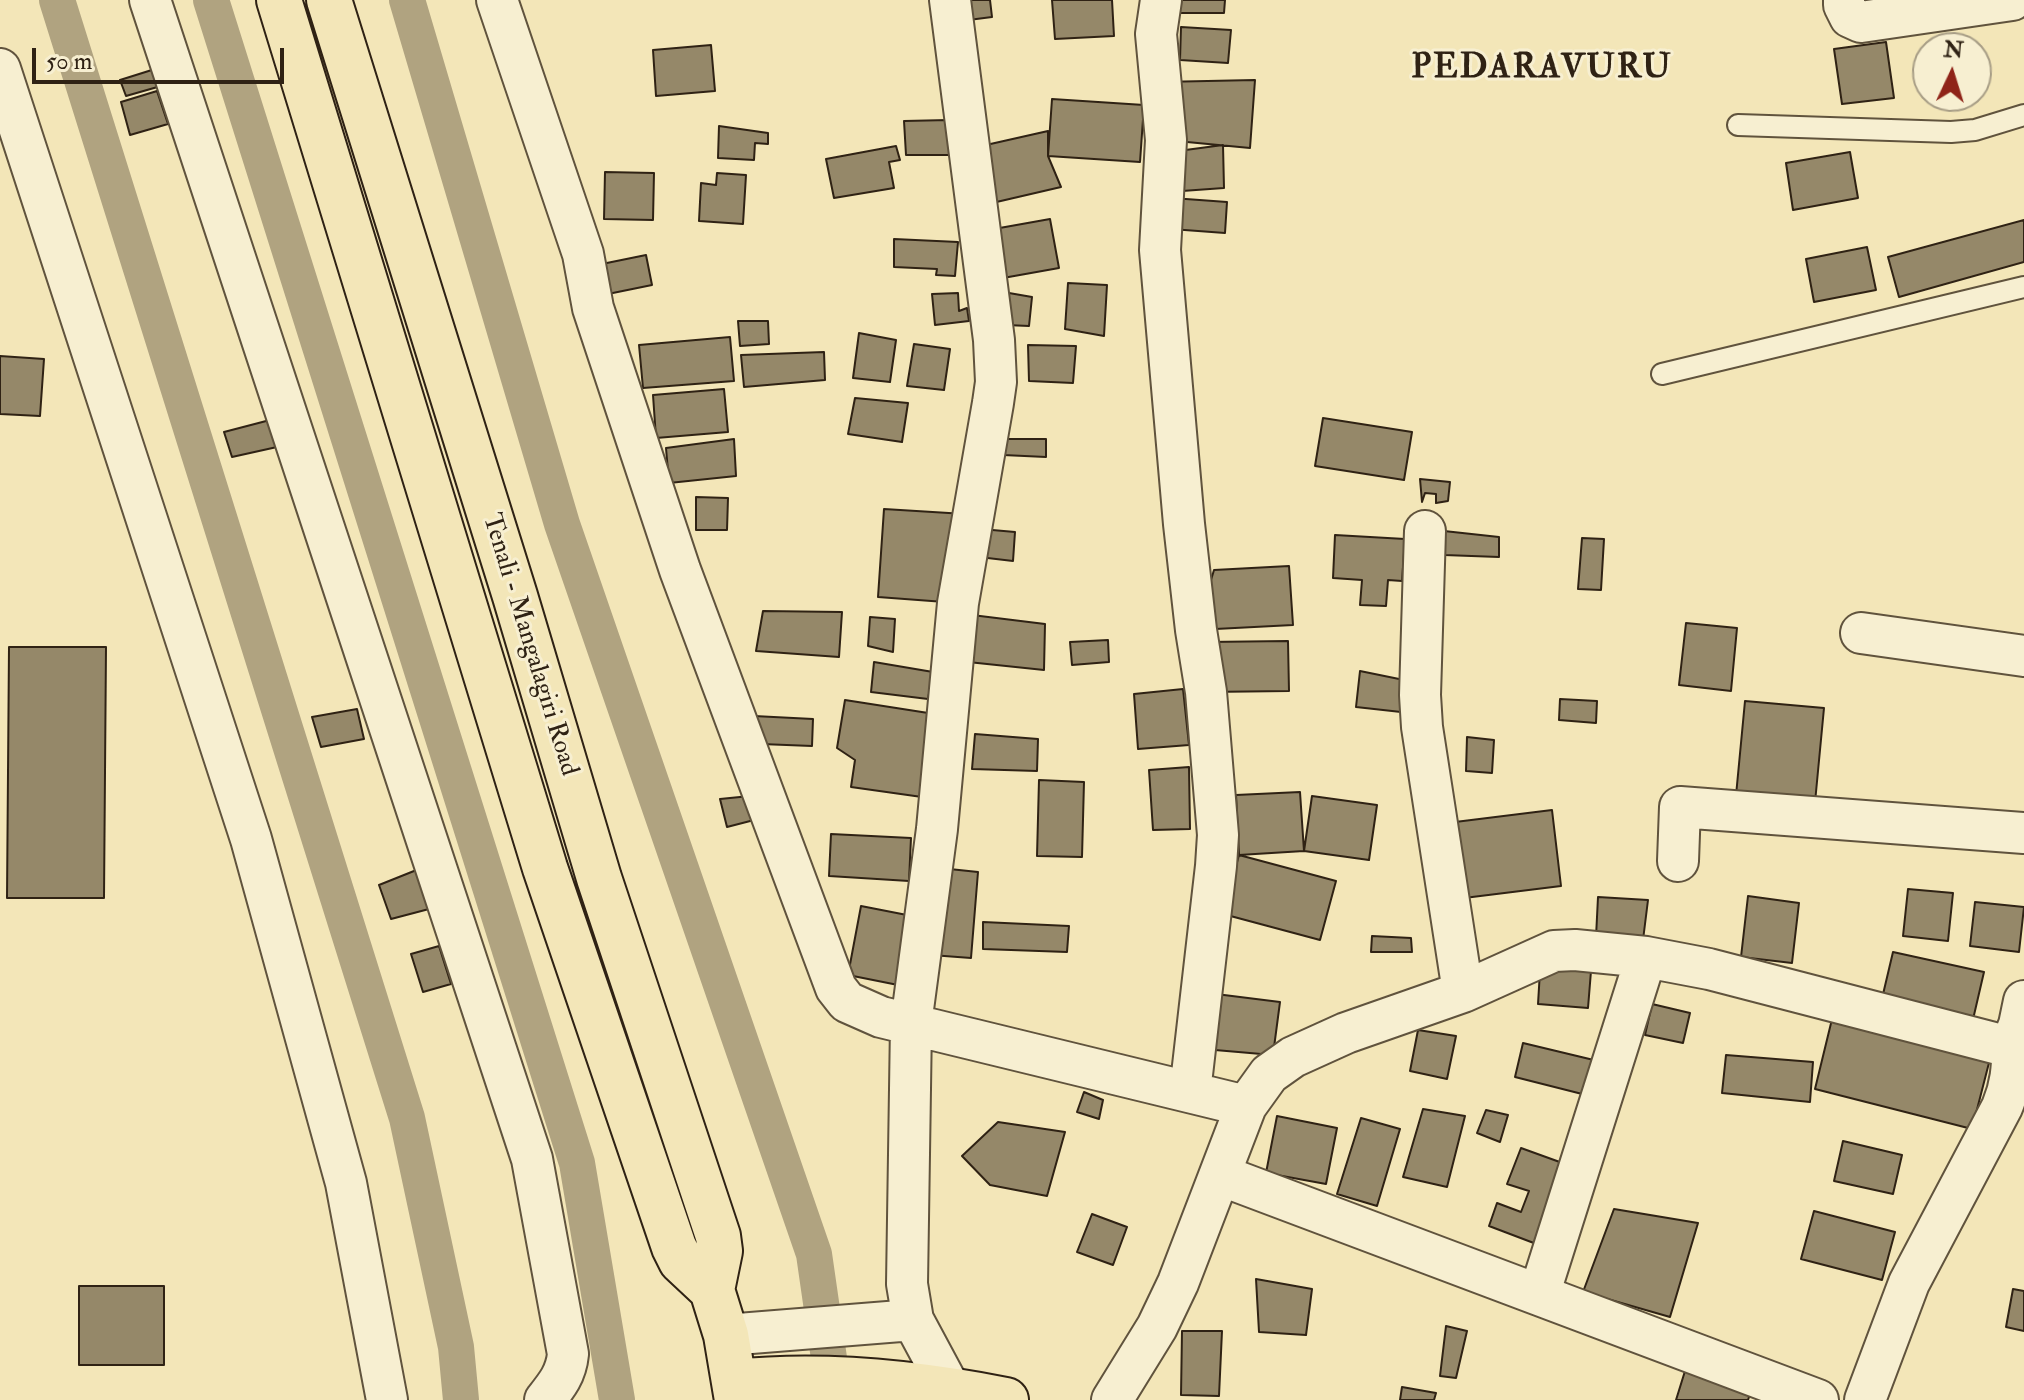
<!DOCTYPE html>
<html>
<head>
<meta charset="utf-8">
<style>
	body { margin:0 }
	#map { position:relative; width:2024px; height:1400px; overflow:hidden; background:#f3e6b8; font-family:"IM FELL Double Pica",serif }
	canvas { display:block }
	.north { position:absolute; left:1912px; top:32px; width:80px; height:80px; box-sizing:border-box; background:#f7efd1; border:2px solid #a79d85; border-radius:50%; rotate:4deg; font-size:22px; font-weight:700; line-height:32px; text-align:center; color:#2f2214 }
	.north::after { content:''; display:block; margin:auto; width:28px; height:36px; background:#8f2418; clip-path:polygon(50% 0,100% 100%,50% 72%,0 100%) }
	.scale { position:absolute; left:32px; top:48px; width:252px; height:36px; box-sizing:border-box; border:4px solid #2f2214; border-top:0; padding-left:10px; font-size:24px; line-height:28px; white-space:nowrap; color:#2f2214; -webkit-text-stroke:6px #f7efd1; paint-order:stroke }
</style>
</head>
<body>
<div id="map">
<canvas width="2024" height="1400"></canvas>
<div class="north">N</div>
<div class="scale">50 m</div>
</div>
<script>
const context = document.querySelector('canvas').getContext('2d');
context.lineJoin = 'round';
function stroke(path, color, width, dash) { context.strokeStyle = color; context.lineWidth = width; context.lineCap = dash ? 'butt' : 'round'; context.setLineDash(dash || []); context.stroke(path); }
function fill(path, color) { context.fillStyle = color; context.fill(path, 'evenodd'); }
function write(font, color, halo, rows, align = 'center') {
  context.font = font + ' "IM FELL Double Pica",serif'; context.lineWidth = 6; context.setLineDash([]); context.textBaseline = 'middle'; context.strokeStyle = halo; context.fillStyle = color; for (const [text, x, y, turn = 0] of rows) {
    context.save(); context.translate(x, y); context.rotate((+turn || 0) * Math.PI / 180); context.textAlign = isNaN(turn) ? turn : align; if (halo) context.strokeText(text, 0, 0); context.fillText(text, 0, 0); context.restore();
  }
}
stroke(new Path2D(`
	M57 0 407 1118 456 1347 461 1400
	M211 0 577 1163 617 1400
	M407 0 562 524 814 1254 835 1400`), '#b0a380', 36);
const building = new Path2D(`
	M950 0H990L992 17 953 22Z
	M1052 0H1112L1114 36 1055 39Z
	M1180 0H1225L1224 13H1179Z
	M1181 27 1231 30 1228 63 1180 60Z
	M1886 42 1894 98 1842 104 1834 49Z
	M711 45 715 91 656 96 653 50Z
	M155 69 161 86 126 96 120 80Z
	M1255 80 1250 148 1166 140 1160 82Z
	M157 91 168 124 130 135 121 102Z
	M1052 99 1144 105 1140 162 1048 156Z
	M949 120 952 155H906L904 121Z
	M719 126 768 133V144L755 143 754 160 718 158Z
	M1048 131V156L1061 187 975 207 986 145Z
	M1223 145 1224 188 1182 191 1178 151Z
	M896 146 900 160 889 162 894 188 834 198 826 159Z
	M1850 152 1858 198 1793 210 1786 163Z
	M605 172 654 173 653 220 604 219Z
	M717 173 746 175 743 224 699 221 701 183 716 185Z
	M1172 198 1227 202 1225 233 1171 229Z
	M1050 219 1059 268 1003 278 994 229Z
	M2024 220V262L1899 297 1888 257Z
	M894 239 958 242 955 276 936 275 937 269 894 267Z
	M1867 247 1876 290 1814 302 1806 259Z
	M646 255 652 285 603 295 597 265Z
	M1068 283 1107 285 1104 336 1065 329Z
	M958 293 959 311 967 308 969 321 935 325 932 294Z
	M1009 293 1032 297 1029 326 1006 325Z
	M738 321H768L769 344 740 346Z
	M859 333 896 340 890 382 853 378Z
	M730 337 734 381 643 388 639 345Z
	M914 344 950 349 944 390 907 386Z
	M1028 345 1076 346 1073 383 1029 381Z
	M824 352 825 380 744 387 741 355Z
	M0 356 44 359 40 416 0 414Z
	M724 389 728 432 656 438 653 395Z
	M855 398 908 403 902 442 848 434Z
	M1323 418 1412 432 1404 480 1315 466Z
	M270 420 277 447 232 457 224 432Z
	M734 439 736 476 669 483 666 448Z
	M1004 439H1046V457L1003 455Z
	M1420 479 1450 482 1448 501 1436 503V494L1425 493 1422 502Z
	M696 497 728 498 727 530H696Z
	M884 509 965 514 958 603 878 597Z
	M981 529 1015 532 1013 561 979 557Z
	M1444 531 1499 537V557L1444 555Z
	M1335 535 1405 539 1402 581 1388 580 1386 606 1360 605 1362 580 1333 578Z
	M1582 538 1604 539 1601 590 1578 589Z
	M1289 566 1293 625 1196 630 1214 570Z
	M763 611 842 612 839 657 756 651Z
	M972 615 1045 624 1044 670 968 662Z
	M870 617 895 619 893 652 868 646Z
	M1686 623 1737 628 1731 691 1679 685Z
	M1108 640 1109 662 1072 665 1070 642Z
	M1288 641 1289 691 1206 692V642Z
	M9 647H106L104 898H7Z
	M874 662 933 672 928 699 871 692Z
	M1360 671 1404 680 1401 712 1356 707Z
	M1183 689 1189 745 1138 749 1134 694Z
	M1560 699 1597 701 1596 723 1559 720Z
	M845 700 941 715 929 798 851 787 855 760 837 748Z
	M1745 701 1824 708 1814 813 1735 806Z
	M357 709 364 739 321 747 312 717Z
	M754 716 813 719 812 746 761 744Z
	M975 734 1038 739 1037 771 972 769Z
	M1467 737 1494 740 1492 773 1466 771Z
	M1189 767 1190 829 1153 830 1149 770Z
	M1039 780 1084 782 1082 857 1037 856Z
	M1300 792 1304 851 1239 855 1236 795Z
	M750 796 758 819 727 827 720 799Z
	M1312 796 1377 805 1369 860 1304 851Z
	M1552 810 1561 886 1456 899 1447 823Z
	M831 834 911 838 909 881 829 876Z
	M1239 855 1336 881 1320 940 1223 914Z
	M940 868 978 872 971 958 931 955Z
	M419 869 429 909 391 919 379 885Z
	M1908 889 1953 893 1948 941 1903 936Z
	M1748 896 1799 903 1792 963 1741 957Z
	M1598 897 1648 900 1643 940 1596 937Z
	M1975 902 2024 907 2019 952 1970 946Z
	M861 906 912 916 898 985 848 975Z
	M983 922 1069 926 1067 952 983 949Z
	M1372 936 1411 938 1412 952H1371Z
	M439 946 451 984 423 992 411 954Z
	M1893 952 1984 972 1971 1028 1880 1007Z
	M1554 967 1591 971 1588 1008 1538 1004 1540 971Z
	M1216 994 1280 1002 1273 1055 1215 1050Z
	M1652 1004 1690 1013 1683 1043 1645 1035Z
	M1833 1015 1991 1055 1972 1129 1815 1089Z
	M1418 1030 1456 1036 1447 1079 1410 1071Z
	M1523 1043 1602 1062 1594 1097 1515 1077Z
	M1726 1055 1813 1062 1810 1102 1722 1093Z
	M1084 1092 1103 1100 1099 1119 1077 1112Z
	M1423 1109 1465 1116 1447 1187 1403 1177Z
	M1486 1110 1508 1115 1500 1142 1477 1133Z
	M1277 1116 1337 1128 1326 1184 1266 1173Z
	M1361 1118 1400 1129 1377 1206 1337 1194Z
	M998 1122 1065 1132 1047 1196 990 1185 962 1156Z
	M1843 1141 1902 1155 1893 1194 1834 1181Z
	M1521 1148 1568 1165 1539 1245 1489 1226 1497 1203 1521 1212 1529 1191 1507 1184Z
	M1614 1209 1698 1223 1670 1317 1583 1292Z
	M1814 1211 1895 1232 1882 1280 1801 1259Z
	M1092 1214 1127 1227 1113 1265 1077 1252Z
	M1256 1279 1312 1289 1306 1335 1259 1332Z
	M79 1286H164V1365H79Z
	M2013 1289 2024 1291V1331L2006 1327Z
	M1446 1326 1467 1331 1456 1378 1440 1376Z
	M1182 1331H1222L1219 1396 1181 1395Z
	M1685 1371 1751 1391 1748 1400H1676Z
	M1402 1387 1436 1393 1434 1400H1400Z`);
fill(building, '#958869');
stroke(building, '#2f2214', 2);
const service = new Path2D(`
	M1738 125 1951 132 1975 130 2024 115
	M1662 374 2024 287`);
const minor = new Path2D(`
	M150 0 532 1159 568 1354C566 1374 557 1385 545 1400
	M497 0 583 254 593 308 680 570 836 988 847 1002 881 1017 1246 1106
	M950 0 994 340 996 382 993 403 958 603 937 829 911 1024 907 1284 913 1320 950 1389
	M1161 0 1156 34 1166 140 1160 250 1184 524 1196 630 1206 692 1218 835 1216 866 1190 1092
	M1844 0V5L1850 17 1861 22 2012 0
	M0 69 251 839 346 1183 387 1400
	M1425 531 1420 695 1422 727 1463 992
	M1861 633 2024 656
	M1678 861 1680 807 2024 833
	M1220 1175 1818 1400
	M1539 1295 1646 957
	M726 1335 913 1320
	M1112 1400 1157 1327 1178 1283 1246 1106 1269 1074 1293 1057 1346 1033 1463 992 1554 951 1575 950 1646 957 1709 969 1998 1044 2013 1040 2019 1025 2024 1001
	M1865 1400 1909 1283 2002 1107C2012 1083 2012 1066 2013 1040`);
const primary = new Path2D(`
	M279 0 545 868 674 1247 681 1261 712 1290 726 1335 737 1400
	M329 0 515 596 599 878 718 1236 720 1251 712 1290
	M735 1382C823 1373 919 1383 1006 1400`);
stroke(service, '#60533d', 24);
stroke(minor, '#60533d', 44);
stroke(primary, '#2f2214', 48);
stroke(service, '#f7efd1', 20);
stroke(minor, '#f7efd1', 40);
stroke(primary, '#f3e6b8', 44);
write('26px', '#2f2214', '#f7efd1', [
	["Tenali - Mangalagiri Road",529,645,73]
]);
context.letterSpacing = '2px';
write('bold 34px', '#2f2214', '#f7efd1', [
	["PEDARAVURU",1542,70]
]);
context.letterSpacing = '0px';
</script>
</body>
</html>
